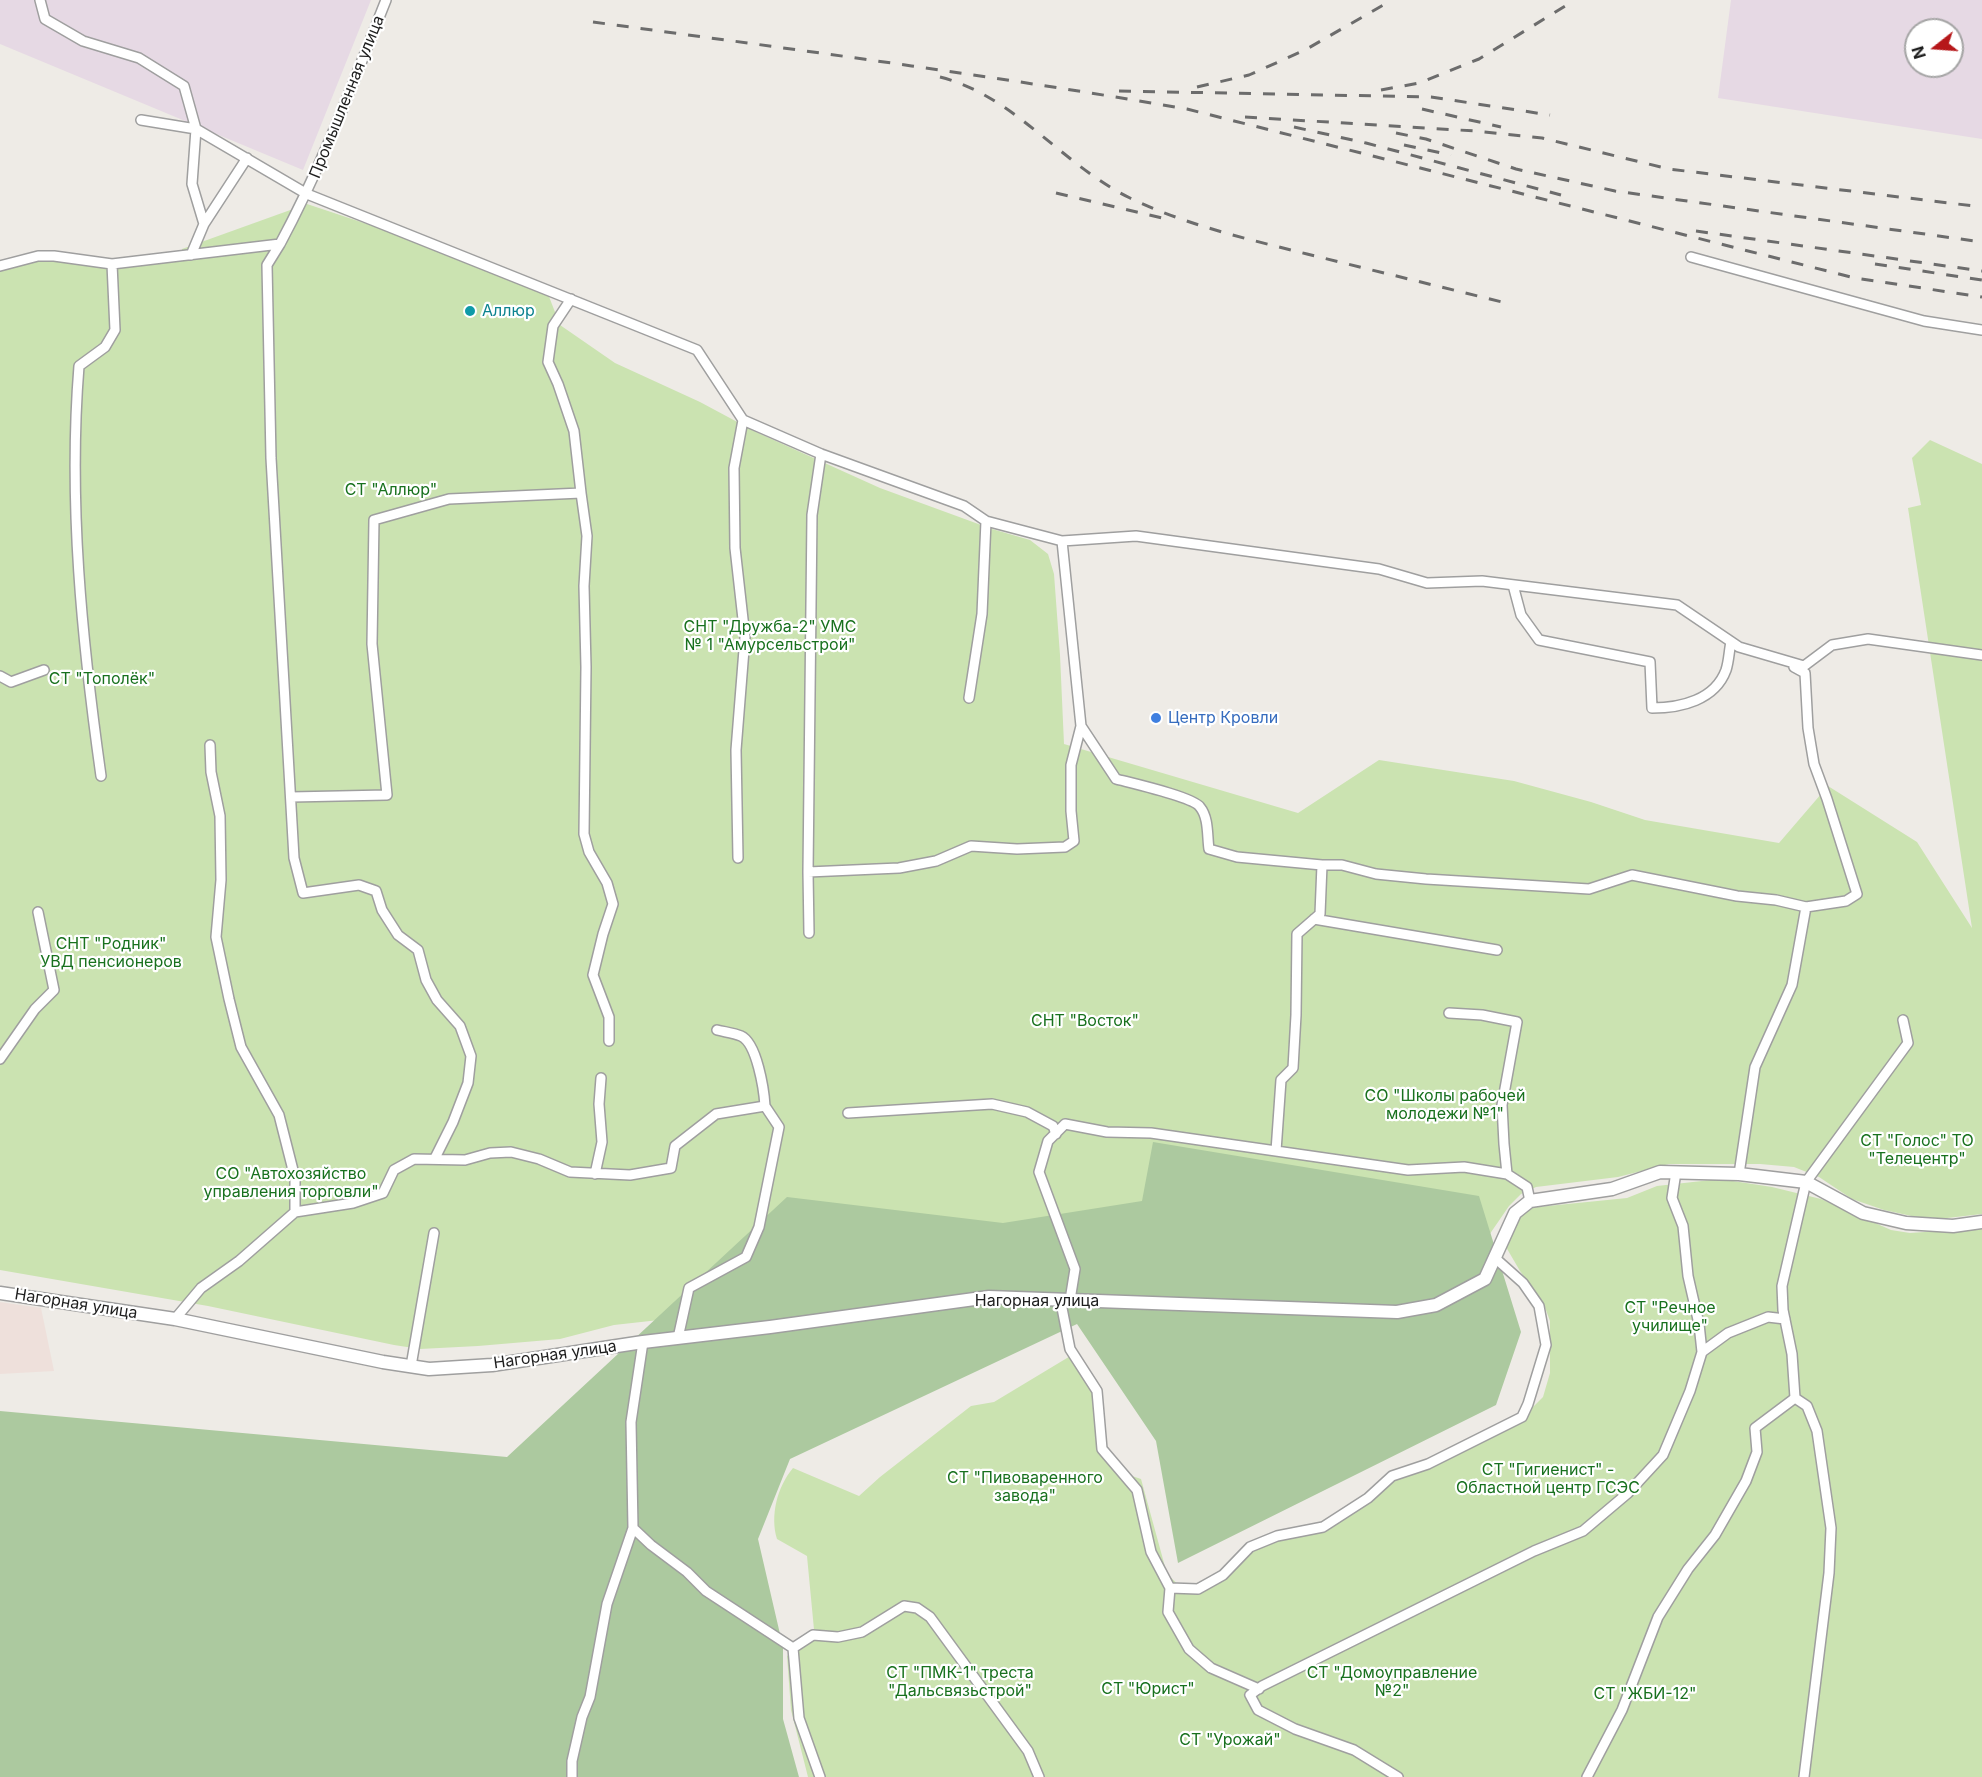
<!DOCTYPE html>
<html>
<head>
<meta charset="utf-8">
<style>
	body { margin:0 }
	#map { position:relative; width:1982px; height:1777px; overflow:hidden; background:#eeebe6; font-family:Inter,sans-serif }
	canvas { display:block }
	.north { position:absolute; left:1904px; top:18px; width:60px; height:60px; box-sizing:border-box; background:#fff; border:2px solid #a5a5a5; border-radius:50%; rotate:253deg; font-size:16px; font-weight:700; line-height:24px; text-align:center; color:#1e1e1e }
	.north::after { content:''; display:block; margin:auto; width:21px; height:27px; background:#b6171a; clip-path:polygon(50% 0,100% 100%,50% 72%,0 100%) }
</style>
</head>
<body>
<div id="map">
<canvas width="1982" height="1777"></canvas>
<div class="north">N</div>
</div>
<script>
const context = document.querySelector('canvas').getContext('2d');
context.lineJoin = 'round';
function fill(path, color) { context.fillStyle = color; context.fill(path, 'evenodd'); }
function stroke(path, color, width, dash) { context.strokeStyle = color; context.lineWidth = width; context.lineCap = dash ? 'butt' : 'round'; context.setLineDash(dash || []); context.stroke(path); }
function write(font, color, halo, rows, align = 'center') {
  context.font = font + ' Inter,sans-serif'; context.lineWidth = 4.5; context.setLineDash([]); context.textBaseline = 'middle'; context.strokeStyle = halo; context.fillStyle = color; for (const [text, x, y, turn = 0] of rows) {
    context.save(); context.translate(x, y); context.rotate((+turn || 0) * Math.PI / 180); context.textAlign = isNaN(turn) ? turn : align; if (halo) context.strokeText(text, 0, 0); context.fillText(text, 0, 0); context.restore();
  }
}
fill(new Path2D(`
	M0 0H371L303 170 0 44Z
	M1731 0H1982V139L1718 98ZM1916 30H1952V66H1916Z`), '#e6d9e4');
fill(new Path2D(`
	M0 1302 41 1308 54 1371 0 1374Z`), '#eee0db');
fill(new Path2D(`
	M307 204 379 228 548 294 560 325 615 363 700 402 756 432 880 488 992 529 1030 540 1048 554 1054 574 1060 655 1064 744 1298 813 1379 760 1514 781 1591 802 1645 820 1779 843 1828 786 1917 842 1972 928 1908 508 1921 505 1912 458 1930 440 1982 464V1214L1930 1220 1884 1210 1852 1199 1819 1177 1794 1167 1760 1164H1669L1618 1177 1536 1187 1521 1194 1509 1206 1472 1260 695 1316 614 1325 560 1339 478 1346 420 1349 394 1345 208 1306 0 1270V269L50 258 103 268 182 260V249Z
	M1720 1179 1772 1187 1821 1199 1891 1230 1910 1233 1982 1228V1777H808L791 1710 787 1656 815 1640 807 1556 777 1539C770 1516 777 1487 793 1468L859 1496 880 1477 971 1406 994 1402 1077 1352 1101 1388 1105 1444 1112 1456 1129 1475 1141 1479 1167 1574 1185 1591 1195 1592 1266 1542 1318 1531 1389 1482 1460 1448 1496 1435 1522 1418 1543 1397 1550 1373V1321L1543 1302 1520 1271 1506 1247 1514 1226 1528 1208 1627 1198 1657 1186Z`), '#cbe3b1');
fill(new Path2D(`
	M1153 1142 1479 1196 1521 1332 1496 1405 1178 1563 1156 1441 1077 1324 790 1459 758 1539 783 1647V1719L799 1777H0V1411L507 1457 787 1197 1003 1223 1142 1201Z`), '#acc99f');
const minor = new Path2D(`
	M40 0 45 19 83 41 139 58 184 86 196 129 307 194 697 350 743 420 821 454 964 506 986 521 1062 541 1136 536 1379 569 1427 583 1482 581 1677 605 1739 647 1804 666 1832 645 1868 639 1982 655
	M141 120 196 129 192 184 204 224 191 255
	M204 224 247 158
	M280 244 267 265 271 458 294 858 303 893 359 885 376 891 382 910 398 935 418 950 426 980 437 1000 460 1026 471 1056 468 1083 453 1122 435 1158
	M1691 257 1924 321 1982 330
	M0 266 38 256H54L112 264 280 244C322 166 353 83 386 0
	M571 299 553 326 548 362 558 384 574 431 581 493
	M1513 585 1521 615 1539 640 1650 662 1652 708C1681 708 1715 700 1726 670 1729 661 1729 651 1731 642
	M0 676 11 682 44 670
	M969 698 982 614 986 521
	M1081 726 1116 779C1131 783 1193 797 1200 807 1209 818 1207 836 1209 849L1237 857 1322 865 1320 914 1297 934 1296 1015 1293 1068 1281 1080 1276 1151 1408 1170 1464 1167 1507 1174 1527 1187 1530 1201
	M101 776C82 641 68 502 79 366L105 347 115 330 112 264
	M291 797 387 795 372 644 374 520 449 499 581 493 587 536 584 586 586 667 584 834 589 852 607 883 613 904 603 934 593 975 609 1017V1041
	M738 858 736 750 745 637 735 548 734 468 743 420
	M1322 865H1342L1376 874 1426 879 1589 889 1632 875 1737 896 1776 900 1806 907 1846 901 1857 894 1827 799 1814 764 1808 728 1805 673 1794 667
	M808 872 899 868 936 861 971 846 1017 849 1065 847 1074 841 1071 811V765L1081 726 1062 541
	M1314 919 1497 950
	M809 933 808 872 812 515 821 454
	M1449 1013 1482 1015 1517 1022 1502 1105 1504 1144 1507 1174
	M717 1030C725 1032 734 1033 741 1036 757 1043 764 1090 765 1106
	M0 1059 35 1009 54 990 38 912
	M848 1113 992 1104 1027 1112 1053 1126 1056 1134
	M1676 1172 1672 1198 1683 1226 1688 1276 1699 1324 1702 1352
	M595 1174 602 1142 599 1104 601 1078
	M1739 1174 1755 1067 1792 985 1806 907
	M295 1212 353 1203 383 1193 394 1170 414 1159 465 1160 490 1153 511 1152 539 1159 570 1172 630 1175 671 1168 675 1146 716 1114 765 1106 779 1127 759 1227 746 1257 689 1288 678 1338
	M1064 1300 1062 1308 1070 1349 1097 1391 1102 1449 1137 1490 1151 1552 1170 1588
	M1070 1300 1075 1269 1039 1172 1048 1141 1065 1124 1107 1132 1151 1133 1276 1151
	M175 1319 201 1288 239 1261 295 1212V1178L279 1115 241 1047 229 999 216 937 221 880 220 816 211 772 210 745
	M411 1366 434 1233
	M1795 1398 1807 1406 1817 1431 1831 1528 1829 1573 1804 1777
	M633 1528 651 1545 687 1572 706 1591 793 1648
	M793 1648 813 1635 838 1637 862 1632 904 1606 917 1608 930 1617 1028 1751 1039 1777
	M793 1648 799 1718 820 1777
	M1259 1689 1211 1668 1189 1649 1168 1612 1170 1588 1198 1589 1223 1575 1250 1547 1277 1536 1323 1527 1368 1498 1392 1476 1428 1464 1522 1417 1528 1404 1546 1345 1539 1306 1523 1283 1495 1258
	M572 1777V1761L582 1717 590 1697 607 1604 633 1528 631 1422 643 1342
	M1398 1777 1354 1750 1295 1729 1258 1710 1250 1695 1262 1686 1534 1551 1583 1531 1628 1493 1663 1455 1690 1391 1702 1352 1728 1333 1768 1317 1785 1319
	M1587 1777 1622 1710 1658 1617 1688 1569 1715 1535 1746 1481 1757 1452 1755 1428 1795 1398 1792 1354 1783 1310 1782 1286 1806 1182 1908 1043 1903 1020`);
const tertiary = new Path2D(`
	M0 1293 175 1319 383 1362 429 1369 492 1365 643 1342 770 1327 989 1297 1397 1312 1436 1305 1485 1279 1515 1213 1530 1201 1612 1189 1660 1172 1739 1174 1806 1182 1863 1213 1906 1223 1953 1226 1982 1222`);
stroke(minor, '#9f9f9f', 12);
stroke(tertiary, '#9f9f9f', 15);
stroke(minor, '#fff', 9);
stroke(tertiary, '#fff', 12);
stroke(new Path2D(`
	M593 22C791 49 990 75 1187 109L1855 278 1982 297
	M940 77C1015 96 1062 165 1130 198 1186 225 1247 239 1307 254 1372 270 1437 286 1502 302
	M1197 87 1249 75 1305 50 1392 0
	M1381 90 1419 83 1479 59 1575 0
	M1119 91 1431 97 1550 115
	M1422 109 1501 127
	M1245 117 1475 131 1542 138 1669 169 1982 207
	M1294 127 1366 143 1561 195
	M1396 133 1426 139 1516 169 1615 191 1982 242
	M1404 145 1451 155
	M1056 193 1162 218
	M1696 231 1982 271
	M1875 264 1982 280`), '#6c6c6c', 3, [12, 12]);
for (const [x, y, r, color] of [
	[470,311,6,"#0f9aa8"],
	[1156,718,6,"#3f7fe0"]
]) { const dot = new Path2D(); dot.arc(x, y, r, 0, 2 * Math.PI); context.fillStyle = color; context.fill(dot); stroke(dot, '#fff', 2); }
write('16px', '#1e1e1e', '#fff', [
	["Промышленная улица",347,97,-68],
	["Нагорная улица",1037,1301],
	["Нагорная улица",76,1304,9],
	["Нагорная улица",555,1355,-8]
]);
write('16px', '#0d838f', '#fff', [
	["Аллюр",482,311]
], 'left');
write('16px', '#18711e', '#fff', [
	["СТ \"Аллюр\"",391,490],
	["СНТ \"Дружба-2\" УМС",770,627],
	["№ 1 \"Амурсельстрой\"",770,645],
	["СТ \"Тополёк\"",102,679],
	["СНТ \"Родник\"",111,944],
	["УВД пенсионеров",111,962],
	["СНТ \"Восток\"",1085,1021],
	["СО \"Школы рабочей",1445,1096],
	["молодежи №1\"",1445,1114],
	["СТ \"Голос\" ТО",1917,1141],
	["\"Телецентр\"",1917,1159],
	["СО \"Автохозяйство",291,1174],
	["управления торговли\"",291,1192],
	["СТ \"Речное",1670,1308],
	["училище\"",1670,1326],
	["СТ \"Гигиенист\" -",1548,1470],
	["Областной центр ГСЭС",1548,1488],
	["СТ \"Пивоваренного",1025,1478],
	["завода\"",1025,1496],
	["СТ \"ПМК-1\" треста",960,1673],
	["\"Дальсвязьстрой\"",960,1691],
	["СТ \"Домоуправление",1392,1673],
	["№2\"",1392,1691],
	["СТ \"Юрист\"",1148,1689],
	["СТ \"ЖБИ-12\"",1645,1694],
	["СТ \"Урожай\"",1230,1740]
]);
write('16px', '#366cbe', '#fff', [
	["Центр Кровли",1168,718]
], 'left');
</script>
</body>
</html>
